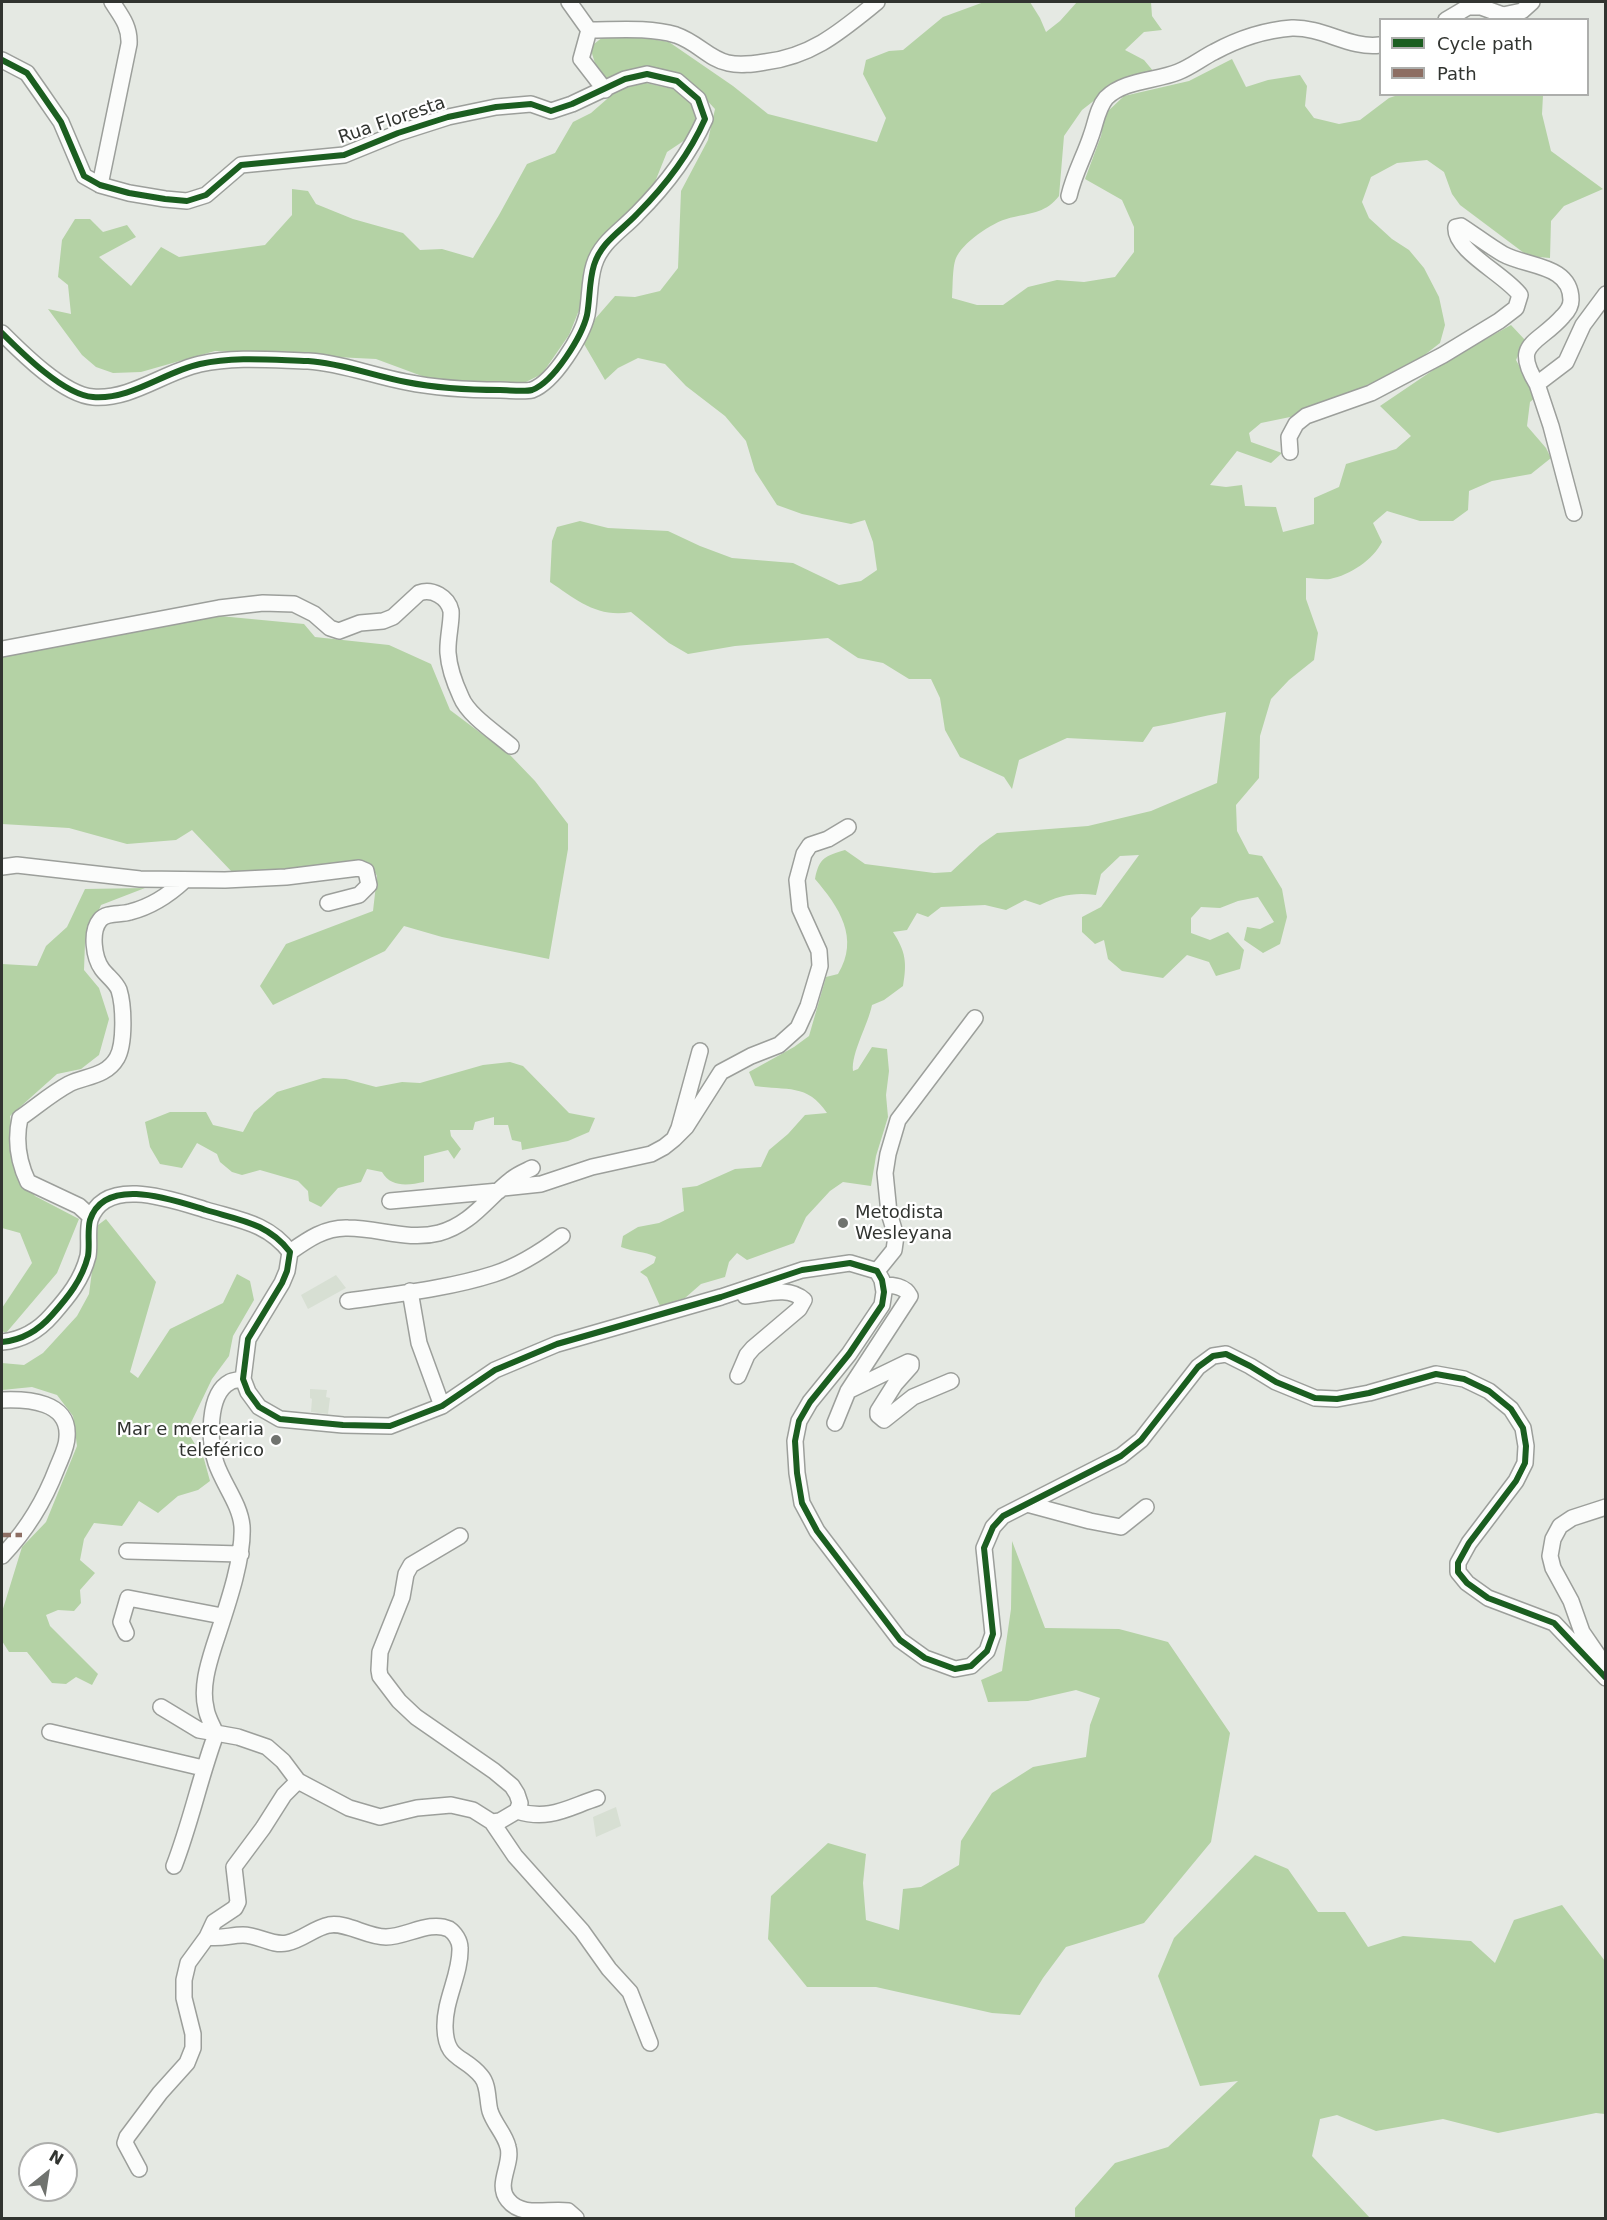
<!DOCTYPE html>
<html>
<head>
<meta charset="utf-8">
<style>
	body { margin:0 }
	#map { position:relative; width:1607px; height:2220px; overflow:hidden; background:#e5e9e3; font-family:"DejaVu Sans",sans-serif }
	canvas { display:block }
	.frame { position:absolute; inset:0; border:3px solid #313430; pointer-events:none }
	.legend { position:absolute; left:1379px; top:18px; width:210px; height:78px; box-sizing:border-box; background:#fff; border:2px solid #adaeac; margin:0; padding:8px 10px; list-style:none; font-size:18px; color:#313430 }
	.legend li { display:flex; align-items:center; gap:12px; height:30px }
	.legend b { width:30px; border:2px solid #adaeac }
	.north { position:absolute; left:18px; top:2142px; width:60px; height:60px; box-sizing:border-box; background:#fff; border:2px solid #adaeac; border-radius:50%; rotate:30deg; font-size:16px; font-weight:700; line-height:24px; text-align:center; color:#313430 }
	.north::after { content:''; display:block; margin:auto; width:21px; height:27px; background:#70736f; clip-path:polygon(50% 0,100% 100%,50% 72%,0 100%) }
</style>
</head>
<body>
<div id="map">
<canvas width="1607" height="2220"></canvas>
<div class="frame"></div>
<ul class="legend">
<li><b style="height:8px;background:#1b5e20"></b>Cycle path</li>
<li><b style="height:8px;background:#8d6e63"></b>Path</li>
</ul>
<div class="north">N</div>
</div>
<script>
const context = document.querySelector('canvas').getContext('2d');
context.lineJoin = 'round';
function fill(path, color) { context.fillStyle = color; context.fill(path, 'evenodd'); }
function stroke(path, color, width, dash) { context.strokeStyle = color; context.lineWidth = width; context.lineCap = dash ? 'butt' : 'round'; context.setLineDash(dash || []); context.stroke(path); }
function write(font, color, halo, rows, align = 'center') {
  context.font = font + ' "DejaVu Sans",sans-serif'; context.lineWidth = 4.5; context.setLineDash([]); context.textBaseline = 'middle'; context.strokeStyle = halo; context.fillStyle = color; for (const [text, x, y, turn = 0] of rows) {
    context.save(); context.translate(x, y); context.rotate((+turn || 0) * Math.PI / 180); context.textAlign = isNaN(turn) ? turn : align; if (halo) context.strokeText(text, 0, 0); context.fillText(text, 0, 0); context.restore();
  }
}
fill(new Path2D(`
	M336 1275 346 1288 308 1309 301 1295Z
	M310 1389 327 1390 326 1397 330 1398 328 1414 311 1412 312 1399 310 1398Z
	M616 1807 621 1826 596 1837 593 1817Z`), '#d7dfd3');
fill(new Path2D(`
	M984 2H1030L1040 18 1046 32 1060 21 1077 2H1151L1152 16 1162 30 1144 32 1125 50 1144 60 1154 72 1123 78 1082 110 1064 136 1059 196C1047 212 1032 213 1014 217 995 220 966 240 957 256 952 264 953 288 952 298L977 305H1003L1028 287 1057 280 1084 282 1115 277 1134 252V227L1122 200 1085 179 1101 136 1105 114 1124 96 1189 81 1232 59 1246 87 1268 80 1300 75 1307 86 1305 106 1314 118 1339 124 1360 120 1389 98 1398 95H1543L1542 114 1551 151 1603 189 1564 206 1551 221 1550 258 1528 256 1460 205 1452 194 1444 172 1427 160 1397 163 1371 177 1362 202 1369 218 1392 239 1409 250 1424 268 1439 297 1445 325 1440 343 1409 367 1295 416 1261 423 1249 433 1251 442 1282 453 1271 463 1237 451 1210 485 1226 487 1242 485 1245 506 1276 507 1283 532 1314 524V498L1339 487 1346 464 1396 449 1411 436 1380 406 1448 360 1511 325 1525 340 1516 360 1536 397 1530 402 1527 426 1546 448 1551 458 1531 474 1492 481 1469 491 1468 510 1453 521H1420L1387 511 1373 523 1382 542C1373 560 1350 575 1330 579 1323 580 1314 578 1306 578V599L1318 633 1314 660 1289 680 1271 699 1260 736 1259 778 1236 805 1237 831 1249 854 1262 856 1282 889 1287 917 1280 944 1263 953 1244 940 1247 927 1260 929 1274 922 1258 897 1238 901 1220 908 1201 907 1191 918V933L1210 940 1228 932 1244 950 1240 969 1216 976 1209 962 1187 955 1163 978 1122 971 1108 959 1104 940 1095 944 1082 932V917L1101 907 1139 855 1120 856 1101 874 1096 895C1075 892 1059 895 1040 905L1025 900 1006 910 985 905 941 907 928 917 917 913 907 930 893 932C906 952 907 963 903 986L884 1000 872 1005C868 1025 851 1053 853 1071L858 1069 872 1047 887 1049 889 1071 886 1095 888 1117 876 1156 871 1186 843 1182 830 1191 806 1217 794 1243 747 1260 737 1253 729 1262 725 1277 701 1284 685 1298 660 1306 647 1277 640 1272 654 1263 656 1257C644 1251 633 1252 621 1247L623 1236 638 1227 659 1223 684 1211 682 1188 697 1186 735 1169 761 1167 769 1150 788 1134 805 1115 827 1113C807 1083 787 1091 755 1086L749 1072 794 1047 809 1036 826 977 838 974C860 938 839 907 815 879 819 857 826 856 845 850L865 864 934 873 951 872 980 845 997 833 1088 826 1151 811 1217 783 1226 712C1201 716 1178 723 1153 727L1143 742 1067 738 1019 760 1012 789 1004 777 960 757 945 730 940 698 931 679H909L883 663 858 658 828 638 735 646 688 654 669 643 631 612C597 618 577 600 550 582L552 541 557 527 580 521 608 528 668 531 700 546 732 558 793 563 839 585 861 581 877 570 873 542 865 520 851 524 802 514 777 505 755 471 746 441 725 416 686 386 665 364 638 358 618 368 605 380 584 344 595 319 615 296 635 297 660 291 678 268 681 191 708 140 715 109 689 81 648 70 609 80 598 73 590 47 603 37 628 35 669 42 733 86 768 114 877 142 886 118 863 74 866 60 889 51 903 50 943 17Z
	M642 82 673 89 692 103 697 120 691 136 667 152 653 187 644 200 616 222 590 252 586 293 569 335 542 374 520 385 430 379 376 359 215 351 141 372 113 373 96 367 82 355 48 309 71 314 68 285 58 277 62 240 75 219H90L103 232 127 225 136 237 99 257 131 286 161 247 179 257 265 245 292 215V189L308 191 316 204 353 219 403 233 420 250 442 249 473 258 499 215 527 164 555 153 573 122 591 113 615 92Z
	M209 615 304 624 315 637 389 645 431 664 450 710 510 755 535 781 568 824V849L549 959 442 937 404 926 385 951 273 1005 260 986 286 944 373 911 377 876 370 863 233 873 192 830 176 840 127 844 69 828 2 824V655Z
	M145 888 101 905 85 943 84 970 99 988 109 1019 99 1055 81 1069 57 1074 10 1116 17 1172 35 1196 79 1219 57 1273 6 1333 2 1331V1308L32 1263 20 1233 2 1228V964L37 966 46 946 67 927 85 889Z
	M510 1062 523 1066 569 1113 595 1118 589 1132 568 1141 522 1150 521 1142 512 1140 508 1125H494V1117L475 1122 473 1130H450L451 1136 461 1149 454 1159 448 1150 424 1156V1182C409 1185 391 1188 382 1172L367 1169 361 1182 338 1188 321 1207 309 1201 308 1191 298 1181 260 1170 242 1175 232 1172 220 1162 217 1154 197 1143 182 1168 160 1164 150 1147 145 1122 170 1112H206L213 1125 243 1132 254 1112 277 1092 323 1078 346 1079 376 1087 402 1082 420 1083 483 1065Z
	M106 1219 156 1282 130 1372 138 1378 170 1329 223 1303 237 1274 250 1281 254 1300 233 1336 229 1356 212 1379 187 1431 204 1459 210 1481 198 1490 178 1496 158 1513 139 1501 122 1526 94 1523 84 1539 80 1560 95 1573 80 1590 81 1603 74 1611 58 1610 46 1615 50 1626 98 1674 92 1685 76 1677 66 1684 52 1683 27 1652H9L2 1641V1612L22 1547 46 1522 77 1446 73 1416 57 1395 32 1387 2 1390V1363L24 1365 43 1353 77 1316 89 1294 98 1225Z
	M1012 1541 1045 1628 1119 1629 1168 1642 1230 1733 1211 1842 1144 1923 1066 1947 1043 1978 1020 2015 992 2013 876 1987H807L768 1939 771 1896 828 1843 866 1854 863 1883 866 1920 899 1930 903 1889 921 1887 959 1865 961 1841 992 1793 1033 1767 1086 1757 1090 1725 1100 1698 1076 1690 1028 1701 988 1702 981 1680 1002 1671 1011 1609Z
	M1255 1855 1288 1869 1318 1912H1345L1368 1947 1403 1936 1471 1941 1495 1963 1514 1920 1562 1905 1605 1961V2114L1596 2113 1498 2133 1443 2119 1376 2131 1337 2115 1320 2119 1312 2156 1370 2218H1075V2208L1115 2163 1168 2147 1238 2081 1200 2086 1158 1976 1174 1938Z`), '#b4d2a5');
const minor = new Path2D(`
	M569 2 589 30
	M1446 20 1468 7H1481L1503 15 1522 11 1532 2
	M589 30C617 30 649 27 676 35 697 42 709 59 728 63 740 66 753 64 765 62 813 56 841 31 877 2
	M589 30 581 59 605 90
	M2 60 27 73 41 93 61 122 84 176 100 185 129 193 165 199 187 201 206 195 241 165 344 155 398 133 448 117 496 107 531 104 551 111 572 104 625 79 647 74 677 81 698 99 705 119C689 155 664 187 637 214 621 231 601 242 594 265 589 281 590 299 587 315 582 336 554 382 532 390 524 392 509 390 500 390 469 390 436 388 406 382 374 376 341 363 308 361 273 360 235 356 200 364 164 372 131 400 93 397 64 395 22 353 2 333
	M100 185 129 44C130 26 121 16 112 2
	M1069 196C1074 174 1084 157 1091 136 1096 123 1097 109 1106 98 1124 80 1156 81 1178 72 1191 67 1202 58 1214 52 1238 39 1265 30 1292 28 1323 27 1350 49 1380 45
	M1290 452 1289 437 1296 424 1306 416 1371 393 1443 355 1499 321 1516 308 1520 295C1507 276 1453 250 1456 227L1461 226C1475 235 1489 246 1503 254 1526 267 1571 264 1571 300 1571 306 1568 311 1563 316 1538 345 1511 342 1537 384
	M1574 513 1551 426 1537 384 1566 362 1583 325 1606 294
	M2 649 219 608 263 603 294 604 314 614 330 628 339 631 360 623 383 621 393 617 419 593C432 588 448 597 451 611 452 621 447 640 448 653 449 667 455 684 461 697 468 715 496 733 511 746
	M2 867 17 865 140 879 225 880 286 877 359 868 366 871 369 885 359 895 328 903
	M674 1139 686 1127 721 1072 751 1056 779 1045 798 1028 808 1006 820 966 819 951 800 909 797 880 804 854 810 845 828 839 848 827
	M503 1188 541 1184 592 1167 651 1154 664 1147 674 1139 679 1128 700 1051
	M390 1201 499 1191
	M91 1217 79 1206 28 1182C18 1161 15 1140 20 1118 36 1107 52 1093 69 1084 85 1076 106 1077 117 1058 125 1044 124 1006 119 990 116 982 107 976 102 969 94 958 90 932 100 920 106 912 120 915 130 912 150 907 170 894 185 880
	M290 1252C307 1240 325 1227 348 1228 379 1228 408 1241 439 1233 472 1224 487 1198 512 1179 518 1174 526 1171 532 1168
	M877 1271 894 1250 896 1236 889 1213 885 1173 888 1154 898 1120 975 1018
	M410 1291 419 1343 442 1406
	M348 1301C396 1294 447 1289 494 1274 519 1266 542 1251 562 1236
	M2 1342C22 1340 39 1330 52 1315 68 1297 82 1280 88 1256 90 1245 87 1232 90 1220 105 1174 176 1201 206 1210 239 1220 268 1223 290 1252L287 1271 282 1283 248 1339 243 1379 248 1392 259 1407 280 1419 343 1425 390 1426 442 1406 495 1370 557 1344 721 1297 802 1270 850 1263 877 1271 882 1280 884 1292 882 1305 849 1354 810 1402 799 1421 795 1441 797 1473 802 1503 817 1531 900 1640 925 1658 955 1669 971 1666 987 1651 993 1634 984 1548 993 1527 1003 1516 1121 1456 1141 1440 1198 1367 1213 1356 1226 1354 1250 1366 1276 1382 1315 1398 1337 1399 1369 1393 1436 1374 1464 1379 1489 1391 1511 1409 1523 1428 1526 1446 1525 1463 1516 1481 1469 1543 1458 1563V1572L1467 1583 1488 1598 1554 1623 1606 1678
	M738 1376 747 1355 753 1348 799 1309 804 1300C788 1285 763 1295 745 1296
	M848 1391 908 1362 911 1363V1366L895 1384 878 1411V1415L884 1420 913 1397 951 1381
	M2 1400C27 1399 70 1401 67 1437 67 1447 61 1458 57 1468 44 1502 27 1530 2 1556
	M835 1423 848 1391 910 1296C905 1286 893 1285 883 1285
	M1027 1504 1090 1521 1121 1527 1146 1507
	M1606 1507 1572 1518 1560 1526 1553 1539 1550 1556 1553 1568 1571 1601 1582 1632 1606 1667
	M127 1551 241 1554
	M126 1633 121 1622 128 1598 222 1616
	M161 1707 199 1730 238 1737 267 1747 283 1761 298 1781 349 1808 380 1817 417 1808 451 1805 473 1810 492 1822 500 1821 517 1811 520 1803 517 1794 512 1786 494 1771 416 1717 399 1701 380 1676 379 1670 380 1652 402 1597 406 1574 411 1565 460 1536
	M50 1732 203 1768
	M517 1811C549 1821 567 1808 597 1798
	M492 1822 515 1856 582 1931 609 1969 630 1992 650 2043
	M174 1866C191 1822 200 1777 216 1734 213 1726 207 1717 206 1708 201 1688 208 1665 214 1646 225 1612 244 1560 242 1526 240 1504 223 1484 216 1463 209 1442 207 1394 230 1382 233 1380 239 1380 243 1379
	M207 1937C223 1939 230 1935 243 1935 259 1935 271 1946 287 1943 302 1940 314 1928 329 1925 347 1922 367 1937 386 1937 406 1937 430 1920 449 1929 455 1933 460 1941 460 1948 461 1974 444 2000 445 2028 446 2061 464 2055 481 2076 489 2085 487 2100 490 2111 494 2124 505 2134 508 2147 513 2164 495 2184 508 2200 522 2218 549 2208 568 2211L576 2218
	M139 2169 125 2143 127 2137 160 2093 187 2063 193 2048V2034L184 1998V1980L188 1963 207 1937 214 1922 235 1908 238 1902 234 1867 263 1828 284 1795 298 1781`);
stroke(minor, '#9c9f9b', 18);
stroke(minor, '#fbfcfb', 15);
stroke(new Path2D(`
	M2 1535H22`), '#8d6e63', 4.5, [9, 4.5]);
stroke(new Path2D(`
	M2 60 27 73 41 93 61 122 84 176 100 185 129 193 165 199 187 201 206 195 241 165 344 155 398 133 448 117 496 107 531 104 551 111 572 104 625 79 647 74 677 81 698 99 705 119C689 155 664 187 637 214 621 231 601 242 594 265 589 281 590 299 587 315 582 336 554 382 532 390 524 392 509 390 500 390 469 390 436 388 406 382 374 376 341 363 308 361 273 360 235 356 200 364 164 372 131 400 93 397 64 395 22 353 2 333
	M2 1342C22 1340 39 1330 52 1315 68 1297 82 1280 88 1256 90 1245 87 1232 90 1220 105 1174 176 1201 206 1210 239 1220 268 1223 290 1252L287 1271 282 1283 248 1339 243 1379 248 1392 259 1407 280 1419 343 1425 390 1426 442 1406 495 1370 557 1344 721 1297 802 1270 850 1263 877 1271 882 1280 884 1292 882 1305 849 1354 810 1402 799 1421 795 1441 797 1473 802 1503 817 1531 900 1640 925 1658 955 1669 971 1666 987 1651 993 1634 984 1548 993 1527 1003 1516 1121 1456 1141 1440 1198 1367 1213 1356 1226 1354 1250 1366 1276 1382 1315 1398 1337 1399 1369 1393 1436 1374 1464 1379 1489 1391 1511 1409 1523 1428 1526 1446 1525 1463 1516 1481 1469 1543 1458 1563V1572L1467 1583 1488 1598 1554 1623 1606 1678`), '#1b5e20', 6);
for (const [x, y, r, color] of [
	[843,1223,6,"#70736f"],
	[276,1440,6,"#70736f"]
]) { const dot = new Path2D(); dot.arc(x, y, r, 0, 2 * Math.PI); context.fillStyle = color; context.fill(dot); stroke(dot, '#fff', 2); }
write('18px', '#313430', '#fff', [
	["Rua Floresta",392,121,-19]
]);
write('18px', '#313430', '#fff', [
	["Metodista",855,1213],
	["Wesleyana",855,1234],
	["Mar e mercearia",264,1430,"right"],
	["teleférico",264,1451,"right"]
], 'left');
</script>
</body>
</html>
